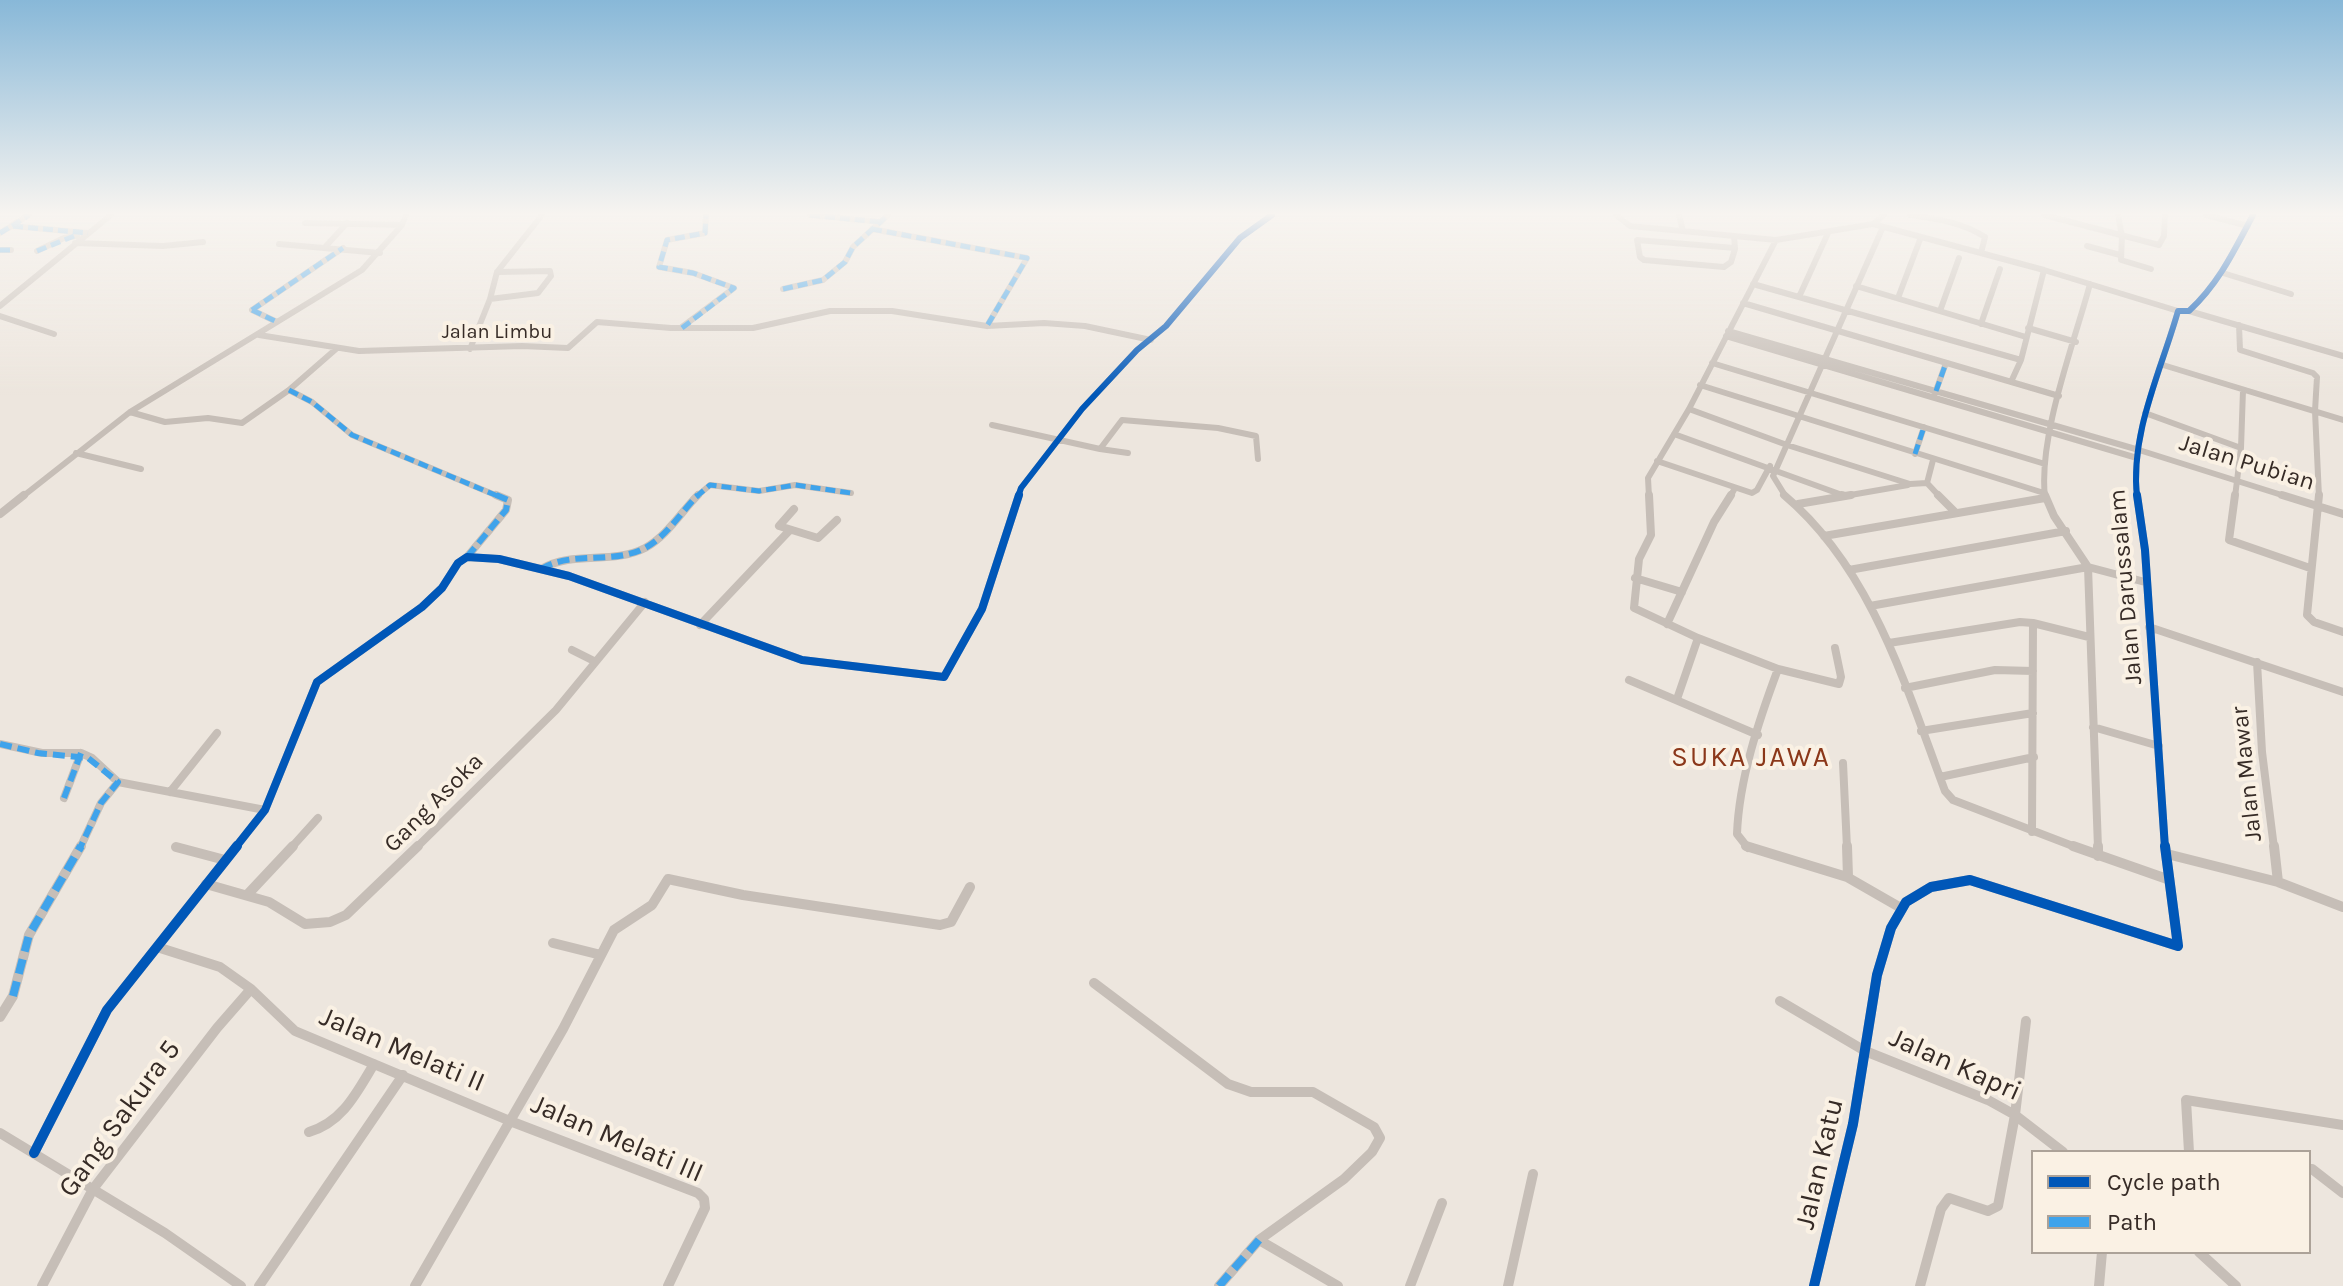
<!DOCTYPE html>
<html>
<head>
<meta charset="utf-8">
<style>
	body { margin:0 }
	#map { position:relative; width:2343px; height:1286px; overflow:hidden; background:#ede6de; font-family:Karla,sans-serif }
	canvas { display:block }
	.legend { position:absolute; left:2031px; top:1150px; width:280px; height:104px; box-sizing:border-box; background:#faf1e4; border:2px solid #aca298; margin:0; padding:10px 14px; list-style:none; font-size:24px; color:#362b26 }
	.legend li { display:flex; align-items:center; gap:16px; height:40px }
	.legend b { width:40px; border:2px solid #aca298 }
</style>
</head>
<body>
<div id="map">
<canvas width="2343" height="1286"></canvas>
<ul class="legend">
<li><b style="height:10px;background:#0057b8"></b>Cycle path</li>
<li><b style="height:10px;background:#3fa3eb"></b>Path</li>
</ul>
</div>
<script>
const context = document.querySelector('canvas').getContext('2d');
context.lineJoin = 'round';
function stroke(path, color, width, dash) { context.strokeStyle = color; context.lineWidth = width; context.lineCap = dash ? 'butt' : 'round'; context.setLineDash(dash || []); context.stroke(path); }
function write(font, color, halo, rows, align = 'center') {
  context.font = font + ' Karla,sans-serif'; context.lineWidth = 8; context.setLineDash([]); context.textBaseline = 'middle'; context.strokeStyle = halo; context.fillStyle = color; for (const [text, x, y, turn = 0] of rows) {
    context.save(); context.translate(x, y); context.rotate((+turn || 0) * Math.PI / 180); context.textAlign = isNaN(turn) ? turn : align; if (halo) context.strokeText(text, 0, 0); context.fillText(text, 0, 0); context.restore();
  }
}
stroke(new Path2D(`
	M810 215 881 222
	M1616 215 1630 226 1776 240 1873 224 2044 270 2178 311
	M1679 215 1683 231
	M1910 215C1936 219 1962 222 1985 237L1981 253
	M2044 215 2159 245 2164 236 2165 215
	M2118 215 2122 236 2121 260 2151 269
	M2206 215 2248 226
	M305 223 402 225
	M1873 224 1884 215
	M12 225 29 215
	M872 229 1027 258 987 326
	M0 233 12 226 88 233
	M1734 236 1735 248
	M1637 240 1735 248V249L1731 262 1724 267 1644 260 1640 257Z
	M75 243 163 246 203 242
	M279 244 380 253
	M326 246 347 223
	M2087 246 2120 255
	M0 250H11
	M37 251 64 238 77 236
	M2223 273 2291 294
	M1753 284 2021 360
	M1856 286 2026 337
	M783 289 823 280 845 262 853 247 888 215
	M1799 297 1828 233
	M1898 298 1921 237
	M490 299 497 272 542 215
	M1743 303 2059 396
	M0 306 111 215
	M252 310 343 248
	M252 310 277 322
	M1940 311 1959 258
	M2189 311 2343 356
	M0 316 54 334
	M1981 324 2000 269
	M2239 325 2240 350 2313 373 2317 377 2315 411 2319 497
	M682 327 734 288 693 273 659 267 667 240 705 233 706 215
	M2028 328 2076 342
	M1728 331 2139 450 2288 497
	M259 335 359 351 522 346 568 348 597 322 671 328H753L830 311H892L987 326 1044 323 1085 326 1151 340
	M1726 336 2137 458
	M470 349 490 299 538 293 551 276 550 271 497 272
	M1712 363 2045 464
	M2163 365 2343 420
	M2011 382 2021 360 2044 270
	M1700 385 2044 493
	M289 390 312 402 352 435 500 497
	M1934 396 1946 363
	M1689 409 1787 445 1910 484 1927 483 1933 460
	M130 412 165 422 208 418 242 423 289 390 336 349
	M2145 413 2241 448 2235 497
	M992 425 1100 449 1122 420 1218 428 1256 436 1258 459
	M1674 434 1845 496
	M2241 448 2243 390
	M1100 449 1128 453
	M76 453 141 469
	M1915 454 1924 427
	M1657 461 1752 493 1757 490 1770 466
	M1927 483 1940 497
	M22 497 130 412 362 270 402 225 406 215
	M696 497 710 485 759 491 795 485 851 493
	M1018 497 1021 488 1082 409 1137 350 1166 326 1240 238 1272 215
	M1649 497 1648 478 1689 409 1776 240
	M1730 497 1735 488
	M1786 497 1773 476 1883 227
	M1839 497 1908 485
	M2045 497C2038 436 2074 344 2090 284
	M2137 497C2130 433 2161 371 2178 311H2189C2219 283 2234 251 2253 215`), '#c6beb7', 6);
stroke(new Path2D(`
	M1649 495 1651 535 1639 559 1634 608 1698 638
	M1784 495C1872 569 1906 687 1945 791L1953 800 2078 848
	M1842 495 1845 496
	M1938 495 1955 512
	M2045 495 2054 516 2088 567 2145 582
	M2137 495 2145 550 2165 848
	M2235 495 2229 540 2310 568
	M2282 495 2343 514
	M2319 495 2307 615 2314 622 2343 632
	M1798 504 1851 495
	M794 509 779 526 818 538 837 520
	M0 514 24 495
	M1824 536 2045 498
	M467 557 506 510 508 500 496 495
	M541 569C574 550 612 565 645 548 667 536 681 512 698 495
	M1849 570 2066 531
	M1635 578 1682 592
	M1870 606 2088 567 2098 848
	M1667 624 1714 522 1731 495
	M700 625 789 531
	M2149 627 2343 692
	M1889 643 2020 622 2033 623
	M572 650 594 661
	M2257 662 2262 752 2274 848
	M1629 680 1758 735
	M1905 688 1995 670 2033 671
	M1677 699 1698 638 1778 669
	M2093 727 2159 746
	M1921 731 2033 713
	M0 744 42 753H81L92 758 118 782 265 810
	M1843 763 1847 848
	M1940 777 2034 757
	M170 792 217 733
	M64 798 81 753
	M2032 832 2033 623 2089 637
	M176 847 180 848
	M80 848 101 803 118 782
	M235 848 265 810 317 682 422 607 442 588 458 563 467 557 499 559 569 576 802 660 944 677 982 609 1019 495
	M291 848 318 818
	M416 848 556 710 645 602
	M1748 848 1737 834C1739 779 1759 720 1778 669L1839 684 1841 677 1835 648`), '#c6beb7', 8);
stroke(new Path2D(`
	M1746 846 1847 877 1901 908
	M1847 846 1848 877
	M2073 846 2167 879
	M2098 846V856
	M2274 846 2278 882
	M176 847 225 860
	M2167 854 2278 882 2343 907
	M206 884 269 902 305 924 330 922 346 915 418 846
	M248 894 293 846
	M553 943 601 955
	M157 947 220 967 251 989 295 1031 510 1121 698 1193 704 1199 705 1208 668 1286
	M1094 983 1228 1084 1251 1092H1313L1374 1127 1380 1138 1372 1152 1344 1179 1259 1240 1338 1286
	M1780 1001 1865 1051 1988 1100 2015 1115 2063 1152
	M0 1017 13 996 29 935 81 846
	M309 1132C343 1122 357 1092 374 1064
	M0 1133 165 1233 241 1286
	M2189 1152 2186 1100 2343 1125
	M34 1153 107 1010 237 846
	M2312 1169 2343 1193
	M2199 1252 2236 1286
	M42 1286 93 1189 217 1028 251 989
	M259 1286 403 1075
	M415 1286 563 1029 614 930 652 905 668 879 743 895 940 925 951 922 970 887
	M1219 1286 1259 1240
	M1410 1286 1442 1203
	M1508 1286 1533 1174
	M1814 1286 1853 1124 1877 975 1891 928 1906 902 1931 887 1970 880 2178 946 2165 846
	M1920 1286 1941 1209 1949 1198 1988 1211 1998 1206 2015 1115 2026 1021
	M2099 1286 2102 1252`), '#c6beb7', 10);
stroke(new Path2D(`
	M810 215 881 222
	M12 226 29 215
	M872 229 1027 258 987 326
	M0 233 12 226 88 233
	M0 250H11
	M37 251 74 236
	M783 289 823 280 845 262 853 247 888 215
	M252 310 343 248
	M252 310 277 322
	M682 328 734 288 693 273 659 267 667 240 705 233 706 215
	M289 390 312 402 352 435 500 497
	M1936 391 1946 363
	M1915 454 1924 427
	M696 497 710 485 759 491 795 485 851 493`), '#3fa3eb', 5, [10, 5]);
stroke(new Path2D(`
	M467 557 506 510 508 500 496 495
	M541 569C574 550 612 565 645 548 667 536 681 512 698 495
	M0 744 38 753 88 758 118 782 101 803 80 848
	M64 798 81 753`), '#3fa3eb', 6, [12, 6]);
stroke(new Path2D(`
	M13 996 29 935 81 846
	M1219 1286 1259 1240`), '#3fa3eb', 8, [15, 8]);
stroke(new Path2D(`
	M1018 497 1021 488 1082 409 1137 350 1166 326 1240 238 1272 215
	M2137 497C2130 433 2161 371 2178 311H2189C2219 283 2234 251 2253 215`), '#0057b8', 6);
stroke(new Path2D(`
	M2137 495 2145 550 2165 848
	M235 848 265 810 317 682 422 607 442 588 458 563 467 557 499 559 569 576 802 660 944 677 982 609 1019 495`), '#0057b8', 8);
stroke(new Path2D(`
	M34 1153 107 1010 237 846
	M1814 1286 1853 1124 1877 975 1891 928 1906 902 1931 887 1970 880 2178 946 2165 846`), '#0057b8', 10);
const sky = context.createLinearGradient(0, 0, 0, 395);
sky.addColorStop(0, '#88b8d8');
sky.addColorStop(0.54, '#f7f4f0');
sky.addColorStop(1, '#f7f4f000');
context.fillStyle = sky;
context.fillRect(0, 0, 2343, 395);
write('20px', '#362b26', '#faf1e4', [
	["Jalan Limbu",497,332]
]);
write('24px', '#362b26', '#faf1e4', [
	["Jalan Pubian",2247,463,17],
	["Jalan Darussalam",2126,587,-95],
	["Jalan Mawar",2247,774,-96],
	["Gang Asoka",434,803,-45]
]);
context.letterSpacing = '2px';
write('28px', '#8b3719', '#faf1e4', [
	["SUKA JAWA",1751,758]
]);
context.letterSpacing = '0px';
write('28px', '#362b26', '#faf1e4', [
	["Jalan Melati II",402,1050,23],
	["Jalan Kapri",1955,1065,24],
	["Gang Sakura 5",120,1119,-54],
	["Jalan Melati III",617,1139,23],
	["Jalan Katu",1820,1164,-77]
]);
</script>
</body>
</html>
